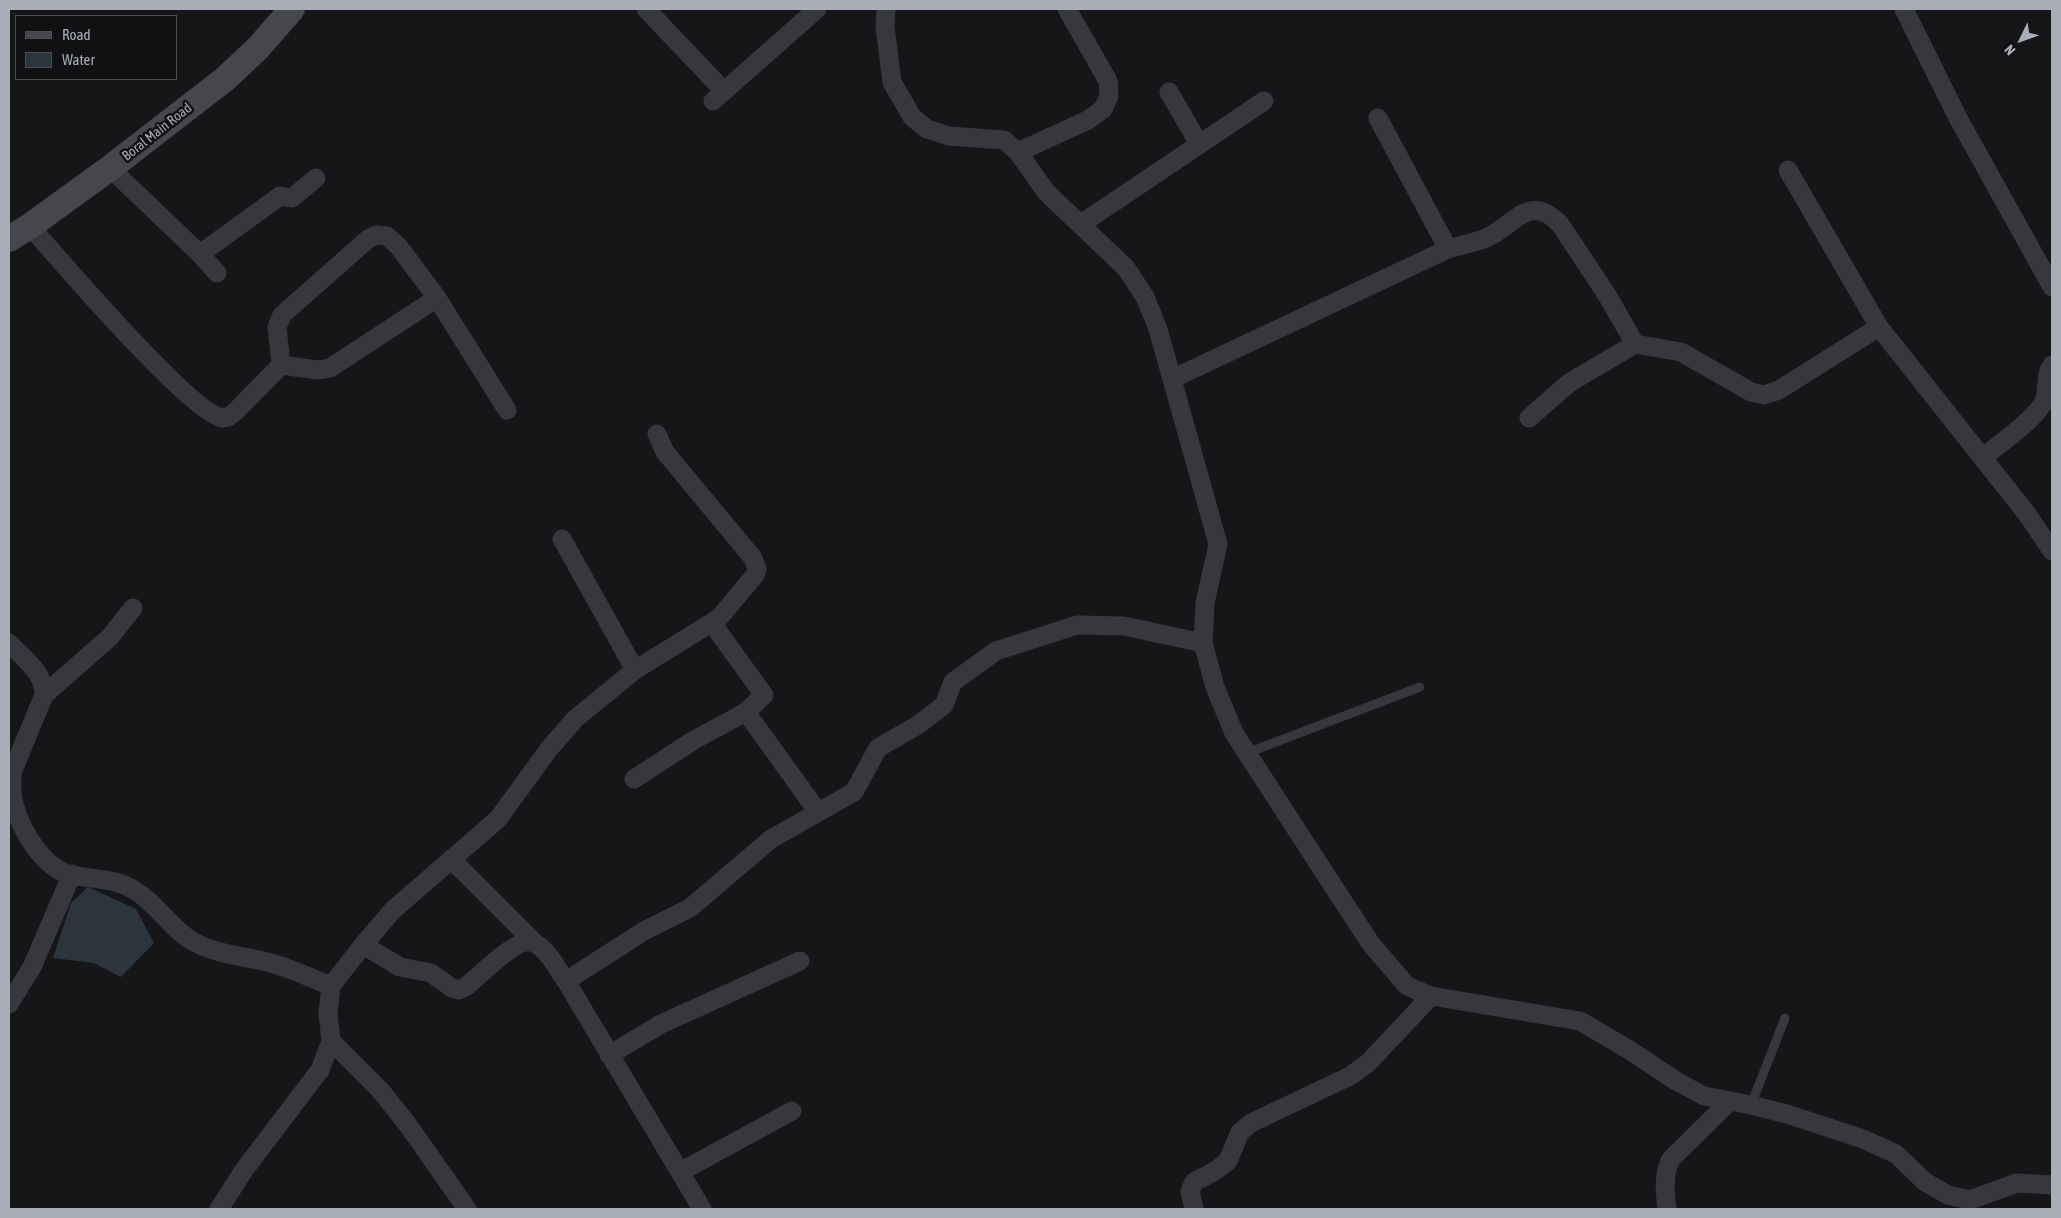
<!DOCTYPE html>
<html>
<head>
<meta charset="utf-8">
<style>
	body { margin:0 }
	#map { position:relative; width:2061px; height:1218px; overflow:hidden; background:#161618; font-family:"Asap Condensed",sans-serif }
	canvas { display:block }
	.frame { position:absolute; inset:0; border:10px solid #a8adb8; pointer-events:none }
	.legend { position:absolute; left:15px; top:15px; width:162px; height:65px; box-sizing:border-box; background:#111113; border:1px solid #4d4f55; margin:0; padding:6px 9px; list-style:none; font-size:15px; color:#a8adb8 }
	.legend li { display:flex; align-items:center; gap:10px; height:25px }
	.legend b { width:25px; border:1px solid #4d4f55 }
	.north { position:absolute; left:1996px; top:15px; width:50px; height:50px; -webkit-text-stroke:4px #111113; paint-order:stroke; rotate:228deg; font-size:14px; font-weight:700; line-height:20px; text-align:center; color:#a8adb8 }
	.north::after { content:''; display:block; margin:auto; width:18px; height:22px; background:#a8adb8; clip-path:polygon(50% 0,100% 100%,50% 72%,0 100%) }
</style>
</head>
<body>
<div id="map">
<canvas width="2061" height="1218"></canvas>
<div class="frame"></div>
<ul class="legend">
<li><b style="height:6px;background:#45474d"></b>Road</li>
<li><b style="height:14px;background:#2c353c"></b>Water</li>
</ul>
<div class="north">N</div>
</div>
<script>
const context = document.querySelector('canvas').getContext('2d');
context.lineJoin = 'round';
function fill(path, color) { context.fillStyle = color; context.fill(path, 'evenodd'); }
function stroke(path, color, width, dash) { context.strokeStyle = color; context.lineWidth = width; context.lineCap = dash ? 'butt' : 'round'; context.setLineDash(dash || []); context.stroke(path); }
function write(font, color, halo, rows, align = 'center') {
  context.font = font + ' "Asap Condensed",sans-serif'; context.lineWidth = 5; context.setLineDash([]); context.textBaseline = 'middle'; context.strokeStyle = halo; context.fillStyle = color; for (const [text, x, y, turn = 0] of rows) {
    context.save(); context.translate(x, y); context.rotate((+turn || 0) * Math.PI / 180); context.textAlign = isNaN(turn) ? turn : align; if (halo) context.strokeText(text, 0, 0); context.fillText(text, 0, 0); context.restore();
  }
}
fill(new Path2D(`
	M88 887 136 909 154 943 121 977 94 963 53 958 71 903Z`), '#2c353c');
stroke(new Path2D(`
	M1247 753 1420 687
	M1751 1105 1785 1018`), '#37383d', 9);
stroke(new Path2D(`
	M646 9 724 91
	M886 9 885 27 892 82 912 117 927 129 949 136 1004 140 1018 152 1046 192 1126 268 1145 297 1158 329 1218 544 1205 603 1203 643 1215 687 1234 733 1335 889 1371 944 1407 986 1431 996 1580 1021 1631 1051 1676 1081 1704 1096 1751 1105 1787 1114 1863 1139 1896 1154 1925 1182 1948 1195 1970 1200 2017 1183 2052 1185
	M1904 9 1958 118 2052 287
	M1169 92 1199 144
	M713 101 817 9
	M1378 118 1448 249
	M1018 152 1088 120 1103 109 1109 96 1108 81 1067 9
	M110 168 200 254 217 273
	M1788 170 1879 327 2027 514 2052 551
	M1081 224 1264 101
	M30 226C58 258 190 412 222 418L228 417 235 412 281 365 277 327 282 315 368 239 376 235 387 236 399 247 437 298 507 410
	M200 254 280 196 292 198 316 178
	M281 365 318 370 330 368 437 298
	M1172 379 1448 249C1461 245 1474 243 1486 238 1516 225 1528 192 1560 224L1607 295 1635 344 1681 352 1751 392 1764 395 1779 390 1879 327
	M1529 418 1569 383 1635 344
	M1982 458C1998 445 2039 417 2045 399 2048 387 2045 375 2052 365
	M562 539 635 670
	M712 623 764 695 746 712
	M9 643C23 658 45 673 44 695L13 770C11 782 11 793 14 804 21 830 42 866 68 874 91 880 113 877 134 890 157 903 170 929 194 942 216 954 242 956 267 962 289 967 310 978 331 986
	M44 695 110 637 133 608
	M634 779 694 740 746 712 818 812
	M451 859 535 943
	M363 945 400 967 431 973 452 988 459 990 467 986C479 976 518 935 534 943 548 949 557 969 566 981L702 1209
	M566 981 644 931 690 908 771 839 854 792 878 748 918 725 944 705 953 682 996 651 1077 625 1124 626 1203 643
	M9 1004 32 967 72 874
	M331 1041 381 1091 408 1125 467 1209
	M609 1055 661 1024 800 961
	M680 1172 792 1111
	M219 1209 244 1170 320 1070 331 1041 328 1013 331 986 363 945 393 910 498 819 549 749 575 719 635 670 719 618 755 575 757 569 753 558 665 452 657 434
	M1194 1209 1190 1191 1194 1182 1215 1171 1228 1161 1240 1132 1251 1123 1350 1076 1368 1063 1431 996
	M1667 1209C1665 1191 1663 1175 1671 1159L1730 1101`), '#37383d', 19);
stroke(new Path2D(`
	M9 239 30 226 110 168 225 79 258 48 292 9`), '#45474d', 26);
write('14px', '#a8adb8', '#111113', [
	["Boral Main Road",157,132,-38]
]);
</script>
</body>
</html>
